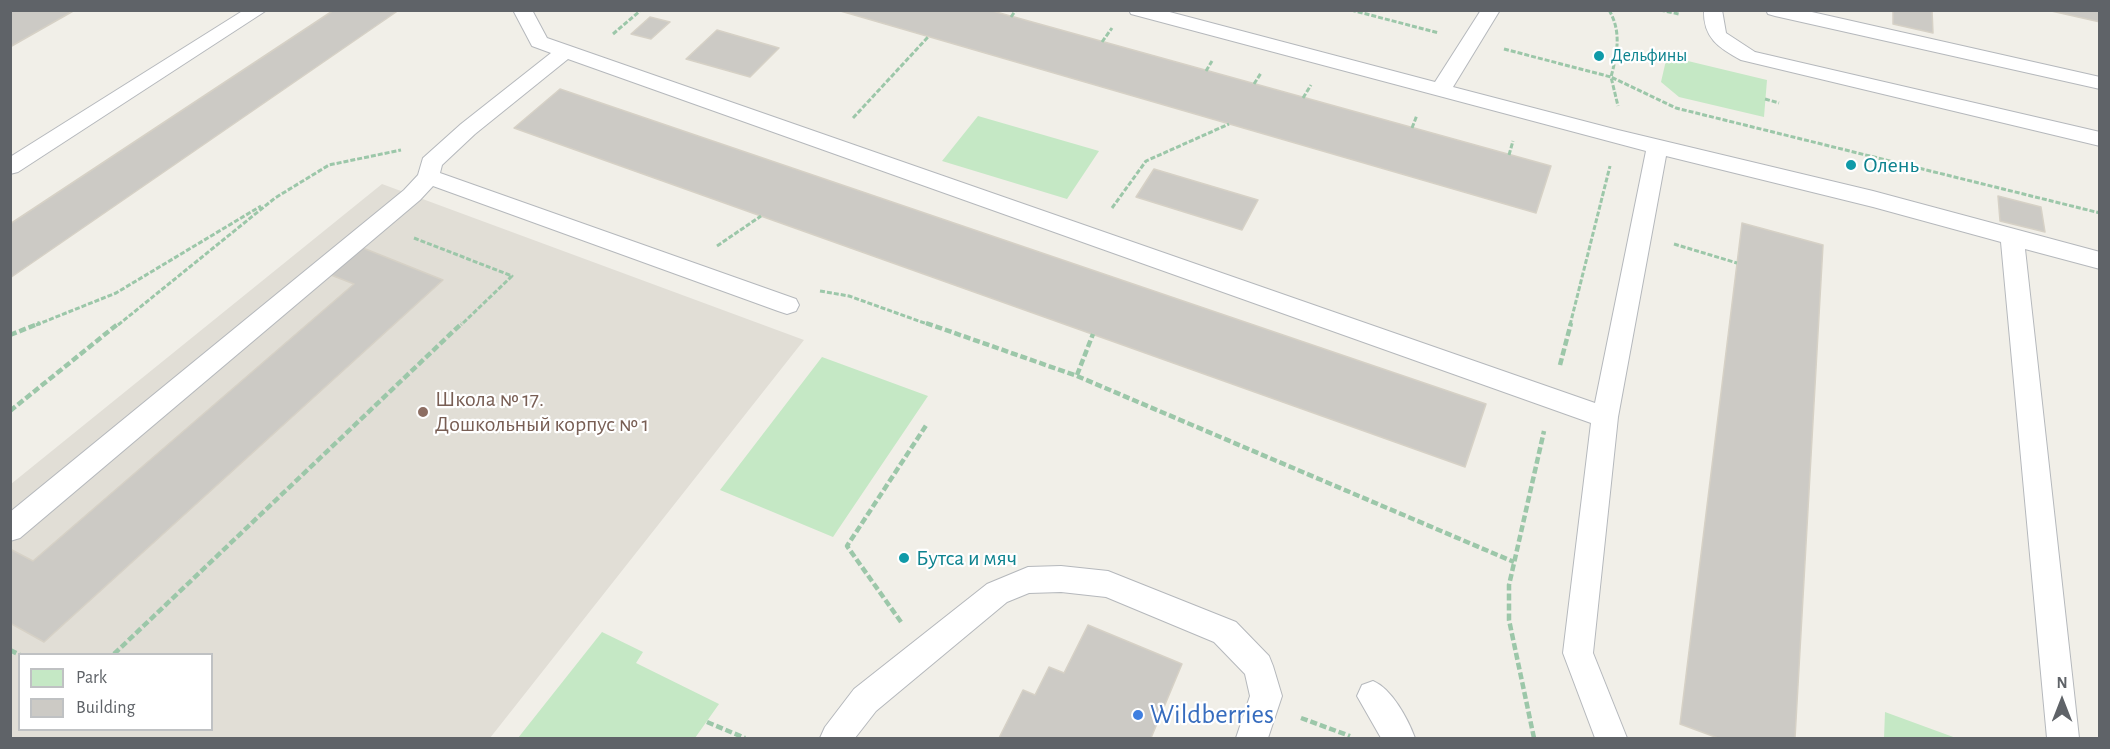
<!DOCTYPE html>
<html>
<head>
<meta charset="utf-8">
<style>
	body { margin:0 }
	#map { position:relative; width:2110px; height:749px; overflow:hidden; background:#f1efe8; font-family:"Alegreya Sans",sans-serif }
	canvas { display:block }
	.frame { position:absolute; inset:0; border:12px solid #5f6368; pointer-events:none }
	.legend { position:absolute; left:18px; top:653px; width:195px; height:78px; box-sizing:border-box; background:#fff; border:2px solid #bfc1c3; margin:0; padding:8px 10px; list-style:none; font-size:18px; color:#5f6368 }
	.legend li { display:flex; align-items:center; gap:12px; height:30px }
	.legend b { width:30px; border:2px solid #bfc1c3 }
	.north { position:absolute; left:2032px; top:671px; width:60px; height:60px; -webkit-text-stroke:4px #fff; paint-order:stroke; rotate:0deg; font-size:16px; font-weight:700; line-height:24px; text-align:center; color:#5f6368 }
	.north::after { content:''; display:block; margin:auto; width:21px; height:27px; background:#5f6368; clip-path:polygon(50% 0,100% 100%,50% 72%,0 100%) }
</style>
</head>
<body>
<div id="map">
<canvas width="2110" height="749"></canvas>
<div class="frame"></div>
<ul class="legend">
<li><b style="height:16px;background:#c5e8c5"></b>Park</li>
<li><b style="height:16px;background:#cccac5"></b>Building</li>
</ul>
<div class="north">N</div>
</div>
<script>
const context = document.querySelector('canvas').getContext('2d');
context.lineJoin = 'round';
function fill(path, color) { context.fillStyle = color; context.fill(path, 'evenodd'); }
function stroke(path, color, width, dash) { context.strokeStyle = color; context.lineWidth = width; context.lineCap = dash ? 'butt' : 'round'; context.setLineDash(dash || []); context.stroke(path); }
function write(font, color, halo, rows, align = 'center') {
  context.font = font + ' "Alegreya Sans",sans-serif'; context.lineWidth = 4.5; context.setLineDash([]); context.textBaseline = 'middle'; context.strokeStyle = halo; context.fillStyle = color; for (const [text, x, y, turn = 0] of rows) {
    context.save(); context.translate(x, y); context.rotate((+turn || 0) * Math.PI / 180); context.textAlign = isNaN(turn) ? turn : align; if (halo) context.strokeText(text, 0, 0); context.fillText(text, 0, 0); context.restore();
  }
}
fill(new Path2D(`
	M382 184 804 340 490 738H11V484ZM20 654H212V730H20Z`), '#e1ded6');
fill(new Path2D(`
	M1667 56 1767 80 1764 117 1679 97 1661 82Z
	M978 116 1099 151 1067 199 942 161Z
	M822 357 928 396 833 537 720 490Z
	M602 632 643 652 636 663 719 704 695 738H518Z
	M1885 712 1956 738H1884Z`), '#c5e8c5');
const building = new Path2D(`
	M10 10H75L10 47Z
	M334 10H399L10 278V224Z
	M837 10H989L1551 166 1536 213Z
	M1893 10H1932L1933 33 1893 24Z
	M2047 10H2100V22Z
	M650 17 670 22 651 39 631 34Z
	M717 30 779 48 750 77 686 59Z
	M560 89 1486 404 1465 467 514 128Z
	M1154 169 1258 200 1242 230 1136 197Z
	M1998 196 2041 207 2045 232 2000 221Z
	M1742 223 1823 245 1795 738H1718L1680 724Z
	M363 248 443 280 44 642 10 623V549L33 561 354 284 331 275Z
	M1088 625 1182 664 1151 738H999L1023 690 1035 695 1049 667 1064 673Z`);
fill(building, '#cccac5');
stroke(building, '#d6d1c6', 1.5);
const service = new Path2D(`
	M244 10H267L18 172 10 174V157Z
	M513 10H532L547 38 1595 403 1646 151 1131 14 1129 10H1162L1435 82 1481 10H1500L1453 87 1618 130 1873 191 2100 252V269L2025 249 2079 738H2047L2001 242 1873 207 1666 156 1618 417 1593 653 1627 738H1595L1563 653 1591 423 568 59 475 134 442 165 440 173 796 299 799 305 796 311 787 314 778 311 433 186 420 200 20 538 10 541V512L404 190 418 175 423 158 461 124 551 53 532 46Z
	M1704 10H1722L1726 33 1755 52 2100 132V146L1741 60C1719 48 1703 38 1704 10Z
	M1766 10H1803L2100 77V89L1775 16 1768 14Z
	M1061 566 1108 571 1236 622 1269 656 1273 666 1282 696 1268 738H1236L1250 696 1245 674 1214 642 1106 597 1061 592 1029 593 1007 602 876 711 855 738H820L825 727 854 689 987 584 1028 567Z
	M1373 681C1392 689 1408 719 1415 738H1381L1357 696 1362 685Z`);
stroke(service, '#b5b8bc', 2);
stroke(new Path2D(`
	M1351 10 1439 33
	M1609 10C1622 32 1617 54 1611 77L1676 108 2100 213
	M1660 10 1679 14
	M1011 17 1016 10
	M613 34 641 10
	M1102 42 1112 28
	M1504 49 1611 77 1618 106
	M1206 71 1212 61
	M1254 84 1261 73
	M1303 98 1311 85
	M1765 99 1779 103
	M853 118 928 37
	M1412 128 1417 115
	M1509 155 1513 141
	M1112 208 1146 161 1229 124
	M414 238 512 276 461 325
	M1674 244 1737 263
	M717 246 761 216
	M820 291 849 296 930 325
	M36 325 116 293 261 206
	M118 325 275 198 329 165 401 150
	M1570 325 1610 166`), '#9cc7a9', 3, [5, 2]);
stroke(new Path2D(`
	M926 323 1077 376 1514 562
	M10 335 40 323
	M1560 365 1571 323
	M1077 375 1093 334
	M10 411 119 323
	M901 622 847 546 927 424
	M10 650 20 655
	M114 654 462 323
	M1301 718 1350 736
	M707 722 745 738
	M1534 738 1509 620V585L1544 431`), '#9cc7a9', 4.5, [7, 3]);
fill(service, '#fff');
for (const [x, y, r, color] of [
	[1599,56,6,"#0f9aa8"],
	[1851,165,6,"#0f9aa8"],
	[423,412,6,"#8d6e63"],
	[904,558,6,"#0f9aa8"],
	[1138,715,6,"#3f7fe0"]
]) { const dot = new Path2D(); dot.arc(x, y, r, 0, 2 * Math.PI); context.fillStyle = color; context.fill(dot); stroke(dot, '#fff', 2); }
write('18px', '#0d838f', '#fff', [
	["Дельфины",1611,56]
], 'left');
write('22px', '#0d838f', '#fff', [
	["Олень",1863,165],
	["Бутса и мяч",916,558]
], 'left');
write('22px', '#785e54', '#fff', [
	["Школа № 17.",435,399],
	["Дошкольный корпус № 1",435,424]
], 'left');
write('27px', '#366cbe', '#fff', [
	["Wildberries",1150,715]
], 'left');
</script>
</body>
</html>
